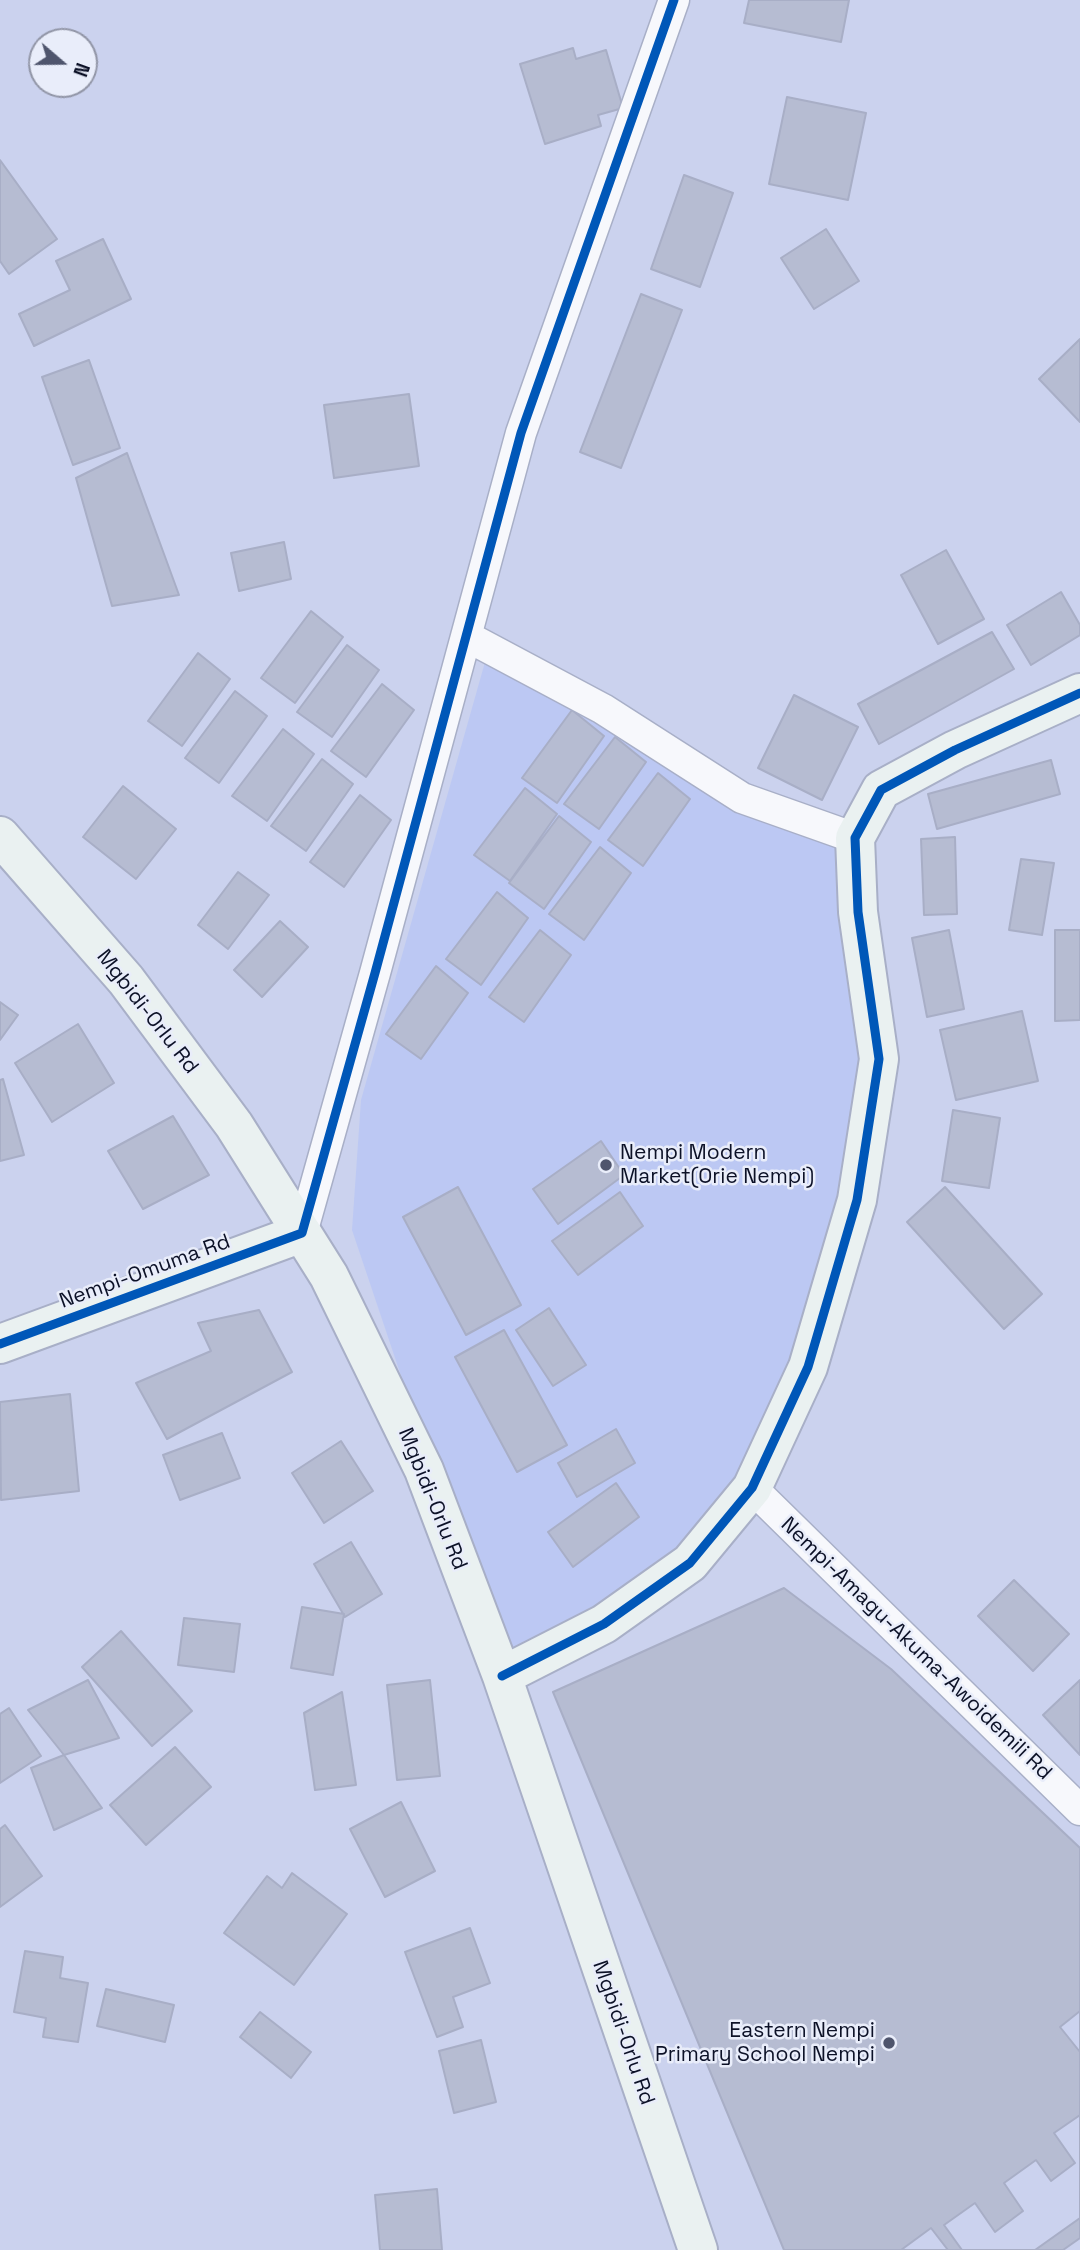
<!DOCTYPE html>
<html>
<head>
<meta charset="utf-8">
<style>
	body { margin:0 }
	#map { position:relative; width:1080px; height:2250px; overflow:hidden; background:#cbd2ee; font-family:"Space Grotesk",sans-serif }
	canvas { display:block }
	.north { position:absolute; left:28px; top:28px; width:70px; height:70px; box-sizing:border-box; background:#e9edfa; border:2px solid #9195a6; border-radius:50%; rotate:110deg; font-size:19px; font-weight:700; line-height:28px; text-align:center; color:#0c1127 }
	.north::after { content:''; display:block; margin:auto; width:24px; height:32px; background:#4f556d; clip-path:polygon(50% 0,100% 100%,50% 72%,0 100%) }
</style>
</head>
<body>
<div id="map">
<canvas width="1080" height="2250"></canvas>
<div class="north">N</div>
</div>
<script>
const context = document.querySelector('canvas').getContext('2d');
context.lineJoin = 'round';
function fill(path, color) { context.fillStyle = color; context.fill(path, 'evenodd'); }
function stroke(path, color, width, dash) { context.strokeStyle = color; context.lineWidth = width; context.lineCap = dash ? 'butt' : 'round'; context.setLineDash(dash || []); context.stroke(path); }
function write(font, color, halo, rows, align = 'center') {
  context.font = font + ' "Space Grotesk",sans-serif'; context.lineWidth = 5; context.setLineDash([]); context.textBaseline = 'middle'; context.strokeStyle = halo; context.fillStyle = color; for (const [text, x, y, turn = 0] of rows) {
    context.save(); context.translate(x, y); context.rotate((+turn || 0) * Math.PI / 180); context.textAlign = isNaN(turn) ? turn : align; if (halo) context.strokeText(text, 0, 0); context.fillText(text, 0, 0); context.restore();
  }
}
fill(new Path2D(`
	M489 648 855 838 876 1081 752 1488 666 1580 502 1676 352 1230 361 1100Z`), '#bcc8f3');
const building = new Path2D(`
	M749 0H849L841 42 744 23Z
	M573 48 576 59 606 50 623 108 598 115 601 126 545 144 520 64Z
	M787 97 866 113 848 200 769 184Z
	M0 160 57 239 9 274 0 261Z
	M684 175 733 193 700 287 651 269Z
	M826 229 859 281 814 309 781 258Z
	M103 239 131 299 34 346 19 314 70 290 56 261Z
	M641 294 682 310 621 468 580 452Z
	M1080 339V422L1039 379Z
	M89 360 120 448 73 465 42 377Z
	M409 394 419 466 334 478 324 405Z
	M127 453 179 595 112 606 76 478Z
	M284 542 291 579 239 591 231 553Z
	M946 550 984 619 938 644 901 575Z
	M1061 592 1080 625V635L1031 665 1007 625Z
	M311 611 343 637 295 703 261 678Z
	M992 632 1014 669 879 744 858 704Z
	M347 645 379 670 332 737 297 712Z
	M198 653 230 679 182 746 148 721Z
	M382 684 414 710 366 777 331 751Z
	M235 691 267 716 219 783 185 758Z
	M794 695 858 727 822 800 758 768Z
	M572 710 604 736 557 803 522 778Z
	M283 729 314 754 267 821 232 796Z
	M615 737 646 762 599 829 564 804Z
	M322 759 353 784 306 851 271 826Z
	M1051 760 1060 794 937 829 928 794Z
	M658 773 690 799 643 866 608 840Z
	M123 786 176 829 136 879 83 837Z
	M525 788 557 814 510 881 474 855Z
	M360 795 391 820 344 887 310 862Z
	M559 816 591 842 544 909 509 883Z
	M955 837 957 914 924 915 921 839Z
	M600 847 631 873 584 940 549 914Z
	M1021 859 1054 863 1042 935 1009 930Z
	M238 872 269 895 228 949 198 925Z
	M497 892 528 918 481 985 446 959Z
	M280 921 308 947 262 997 234 970Z
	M540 930 571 955 524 1022 489 997Z
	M949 930 964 1009 927 1017 912 938Z
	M1055 930H1080V1020L1055 1021Z
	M436 966 468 993 421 1059 386 1034Z
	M0 1002 18 1015 0 1040Z
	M1022 1011 1038 1081 956 1100 940 1030Z
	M78 1024 114 1083 52 1122 15 1063Z
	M3 1079 24 1155 0 1161V1080Z
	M953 1110 1000 1118 989 1188 942 1181Z
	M173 1116 209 1175 143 1209 108 1151Z
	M601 1141 624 1175 558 1224 533 1189Z
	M458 1187 521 1305 466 1335 403 1217Z
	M945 1187 1042 1294 1004 1329 907 1222Z
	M620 1192 643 1226 578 1275 552 1241Z
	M549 1308 586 1365 553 1386 516 1330Z
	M259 1310 292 1372 167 1439 136 1383 211 1351 198 1323Z
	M504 1330 567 1445 517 1472 455 1357Z
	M70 1394 79 1491 1 1500 0 1402Z
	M616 1429 635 1463 577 1497 558 1463Z
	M222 1433 240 1478 180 1500 163 1455Z
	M341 1441 373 1491 324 1523 292 1473Z
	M616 1483 639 1517 573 1567 548 1532Z
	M351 1542 382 1594 345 1617 314 1564Z
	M1014 1580 1069 1634 1033 1671 978 1616Z
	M784 1588 891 1669 1080 1848V2238L1063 2250H784L553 1692Z
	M302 1607 344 1614 333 1675 291 1668Z
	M184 1618 240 1624 234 1672 178 1665Z
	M121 1631 192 1711 152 1746 82 1667Z
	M88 1680 119 1738 64 1755 28 1710Z
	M430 1680 440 1776 397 1780 387 1685Z
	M1080 1680V1755L1043 1715Z
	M342 1692 356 1785 315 1790 304 1713Z
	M9 1708 41 1756 0 1783V1714Z
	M175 1747 211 1787 146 1845 110 1805Z
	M64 1755 102 1808 54 1830 31 1768Z
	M401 1802 435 1871 385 1897 350 1829Z
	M5 1825 42 1876 0 1907V1829Z
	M292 1873 347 1914 294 1985 224 1933 267 1876 282 1888Z
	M470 1928 490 1983 453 1997 463 2027 437 2037 405 1952Z
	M25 1951 63 1957 60 1978 88 1983 78 2042 43 2037 46 2018 14 2012Z
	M106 1989 174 2005 165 2042 97 2026Z
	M1080 2011V2052L1060 2027Z
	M260 2012 311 2052 291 2078 240 2037Z
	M481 2040 496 2102 454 2113 439 2051Z
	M1080 2115V2218L1035 2250H962L944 2225 975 2203 995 2232 1023 2211 1004 2183 1036 2160 1051 2181 1075 2163 1054 2133Z
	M437 2189 442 2250H380L375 2195Z
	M931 2228 948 2250H901Z`);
fill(building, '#b6bcd2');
stroke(building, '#a8aec6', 2);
const street = new Path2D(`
	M466 636 603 709 742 798 855 838
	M302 1233 375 973 521 433 674 0
	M752 1488 1080 1810`);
const secondary = new Path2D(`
	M0 836 126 980 234 1125 329 1276 424 1470 502 1676 698 2250
	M0 1344 302 1233
	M502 1676 604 1624 690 1563 752 1488 808 1367 857 1200 879 1059 858 912 855 838 881 790 955 750 1080 693`);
stroke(street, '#a8afc7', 33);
stroke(secondary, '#a8afc7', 42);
stroke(street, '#f7f8fc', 30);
stroke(secondary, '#eaf1f1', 38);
stroke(new Path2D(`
	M0 1344 302 1233 375 973 521 433 674 0
	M502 1676 604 1624 690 1563 752 1488 808 1367 857 1200 879 1059 858 912 855 838 881 790 955 750 1080 693`), '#0057b8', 9);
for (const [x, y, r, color] of [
	[606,1165,7,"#4f556d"],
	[889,2043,7,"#4f556d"]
]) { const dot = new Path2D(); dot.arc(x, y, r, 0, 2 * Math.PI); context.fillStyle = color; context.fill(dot); stroke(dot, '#e9edfa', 2.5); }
write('21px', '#0c1127', '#e9edfa', [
	["Mgbidi-Orlu Rd",147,1012,52],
	["Nempi-Omuma Rd",145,1272,-20],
	["Mgbidi-Orlu Rd",432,1499,68],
	["Nempi-Amagu-Akuma-Awoidemili Rd",916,1649,44],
	["Mgbidi-Orlu Rd",623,2033,71]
]);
write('21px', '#0c1127', '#e9edfa', [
	["Nempi Modern",620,1153],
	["Market(Orie Nempi)",620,1177],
	["Eastern Nempi",875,2031,"right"],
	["Primary School Nempi",875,2055,"right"]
], 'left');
</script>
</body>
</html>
